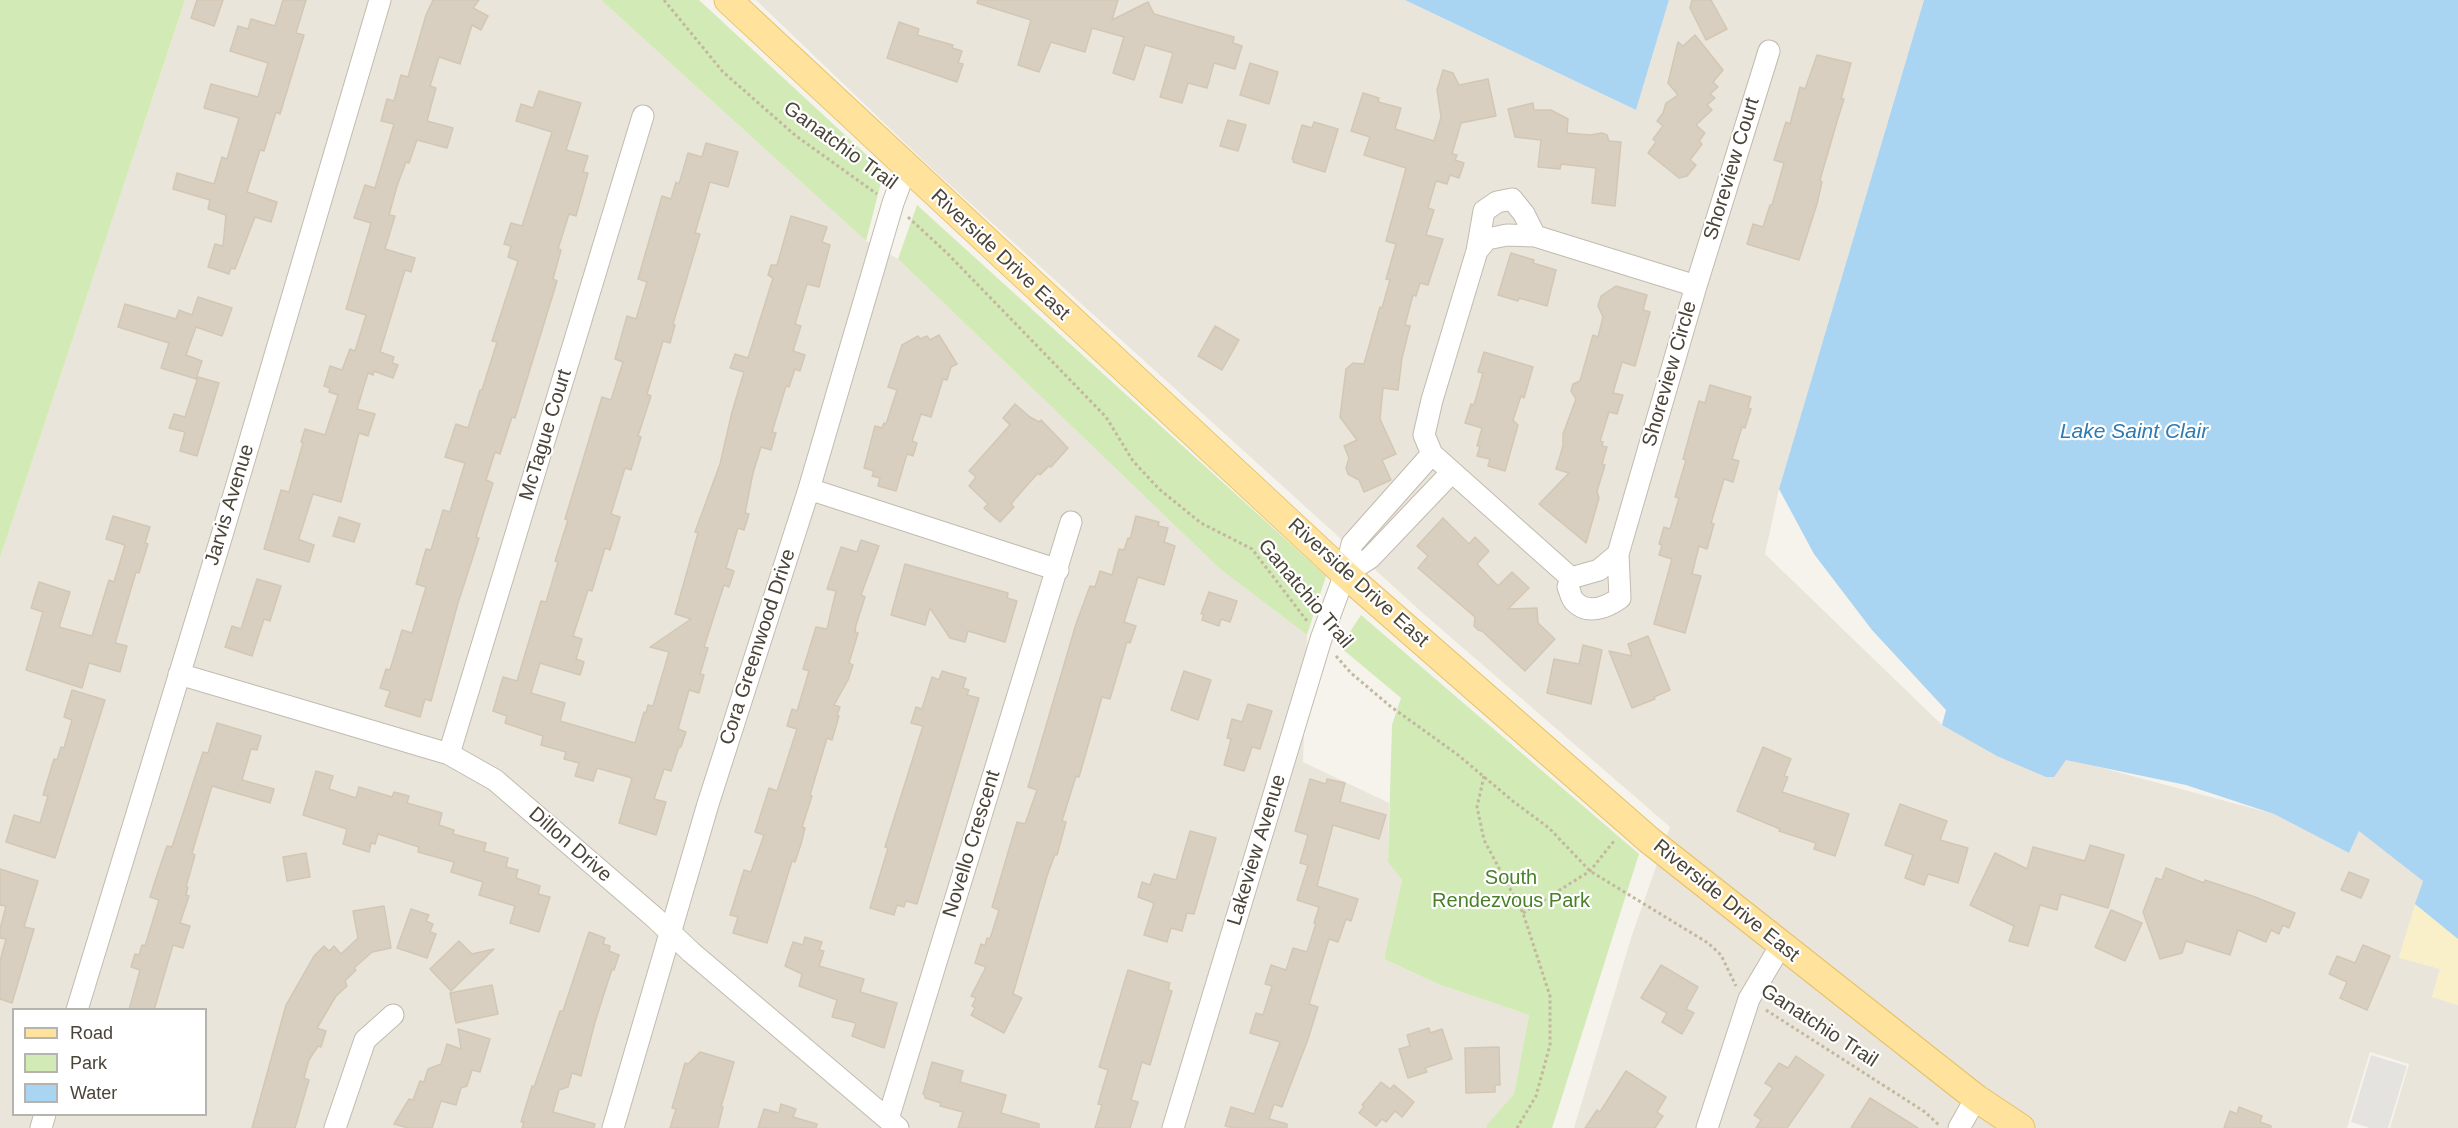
<!DOCTYPE html>
<html>
<head>
<meta charset="utf-8">
<style>
	body { margin:0 }
	#map { position:relative; width:2458px; height:1128px; overflow:hidden; background:#f6f3ec; font-family:Helvetica,sans-serif }
	canvas { display:block }
	.legend { position:absolute; left:12px; top:1008px; width:195px; height:108px; box-sizing:border-box; background:#fff; border:2px solid #b7b4b0; margin:0; padding:8px 10px; list-style:none; font-size:18px; color:#4b4439 }
	.legend li { display:flex; align-items:center; gap:12px; height:30px }
	.legend b { width:30px; border:2px solid #b7b4b0 }
</style>
</head>
<body>
<div id="map">
<canvas width="2458" height="1128"></canvas>
<ul class="legend">
<li><b style="height:8px;background:#ffe39c"></b>Road</li>
<li><b style="height:16px;background:#d2eab5"></b>Park</li>
<li><b style="height:16px;background:#a9d4f2"></b>Water</li>
</ul>
</div>
<script>
const context = document.querySelector('canvas').getContext('2d');
context.lineJoin = 'round';
function fill(path, color) { context.fillStyle = color; context.fill(path, 'evenodd'); }
function stroke(path, color, width, dash) { context.strokeStyle = color; context.lineWidth = width; context.lineCap = dash ? 'butt' : 'round'; context.setLineDash(dash || []); context.stroke(path); }
function write(font, color, halo, rows, align = 'center') {
  context.font = font + ' Helvetica,sans-serif'; context.lineWidth = 4.5; context.setLineDash([]); context.textBaseline = 'middle'; context.strokeStyle = halo; context.fillStyle = color; for (const [text, x, y, turn = 0] of rows) {
    context.save(); context.translate(x, y); context.rotate((+turn || 0) * Math.PI / 180); context.textAlign = isNaN(turn) ? turn : align; if (halo) context.strokeText(text, 0, 0); context.fillText(text, 0, 0); context.restore();
  }
}
fill(new Path2D(`
	M185 0H601L866 241 898 259 1220 569 1307 635 1303 762 1389 803 1388 862 1402 880 1384 959 1438 984 1529 1015 1514 1094 1487 1128H0V558ZM14 1010H206V1114H14Z
	M756 0H1405L1636 110 1669 0H1924L1779 489 1765 554 1942 725 2274 814 2349 853 2359 830 2423 881 2399 957 2440 969 2432 997 2458 1005V1128H2390L2409 1064 2370 1052 2347 1128H1574L1632 935 1670 827 1425 615 928 165Z`), '#eae5da');
fill(new Path2D(`
	M0 0H185L0 558Z
	M601 0H699L884 171 866 241Z
	M917 205 1326 576 1307 635 1220 569 898 259Z
	M1361 615 1639 854 1552 1128H1487L1486 1126 1514 1094 1529 1015 1438 984 1384 959 1402 880 1388 862 1392 725 1401 698 1340 647Z`), '#d2eab5');
fill(new Path2D(`
	M2415 904 2458 939V1005L2432 997 2440 969 2399 958Z`), '#f9efc9');
fill(new Path2D(`
	M2371 1055 2407 1066 2388 1128H2370L2351 1122Z`), '#e5e3e0');
fill(new Path2D(`
	M1405 0H1669L1636 110Z
	M1924 0H2458V939L2415 904 2423 881 2359 831 2349 853 2274 814 2186 785 2066 760 2054 777H2046L1997 756 1942 725 1946 710 1872 630 1814 554 1779 489Z`), '#a9d4f2');
const building = new Path2D(`
	M197 0H223L214 26 191 18Z
	M283 0H306L296 33 304 35 280 114 276 112 264 151 260 150 247 192 277 202 271 222 255 217 235 269 231 268 229 274 208 267 215 244 223 246 226 215 208 209 210 200 173 189 177 173 214 184 222 157 227 159 239 118 204 108 211 84 258 97 268 63 230 51 238 26 248 29 251 19 275 26Z
	M433 0H479L473 8 488 16 481 30 472 25 460 64 439 57 430 86 436 88 427 121 453 128 447 148 417 140 409 163 406 162 397 186 389 215 395 216 385 249 415 258 411 272 405 270 380 352 394 357 392 363 398 365 393 378 374 371 373 375 368 373 357 409 375 414 368 436 359 433 341 502 313 494 299 538 300 540 314 545 309 562 264 549 281 490 289 492 303 443 301 442 305 429 325 435 338 395 329 392 330 388 324 386 330 366 342 370 350 349 355 351 366 315 346 309 371 223 354 218 365 185 375 188 394 124 381 121 387 99 394 101 401 75 408 77 426 15Z
	M978 0H1118L1112 20 1148 2 1154 14 1234 37 1233 43 1242 46 1235 69 1214 63 1207 88 1188 83 1182 103 1160 97 1173 53 1145 45 1134 80 1113 73 1124 37 1092 28 1085 52 1051 42 1039 72 1018 65 1031 20 977 3Z
	M1692 0H1711L1727 29 1706 40 1690 8Z
	M899 22 919 29 917 35 953 45 952 48 962 51 958 63 963 64 957 82 887 58Z
	M1695 35 1723 70 1713 82 1718 87 1710 94 1715 98 1707 105 1712 110 1696 125 1705 133 1699 141 1702 144 1690 160 1696 165 1687 176 1679 178 1648 153 1656 142 1653 139 1663 126 1657 121 1663 113 1666 103 1678 95 1668 83 1678 42 1683 46Z
	M1817 55 1851 63 1841 99H1844L1838 118 1820 180 1822 182 1817 204 1799 260 1747 244 1753 224 1763 227 1770 205H1772L1784 163 1774 160 1786 122 1790 124 1800 87 1805 89Z
	M1250 63 1278 72 1269 104 1240 95Z
	M1443 70 1453 73 1459 85 1488 79 1496 116 1461 123 1452 154 1457 155 1455 160 1464 163 1459 178 1450 175 1447 184 1436 181 1428 208 1434 210 1426 235 1443 239 1428 285 1420 283 1416 296 1413 295 1405 325 1410 326 1402 358 1398 390 1383 388 1380 419 1396 454 1382 460 1391 480 1364 492 1359 480 1348 474 1346 468 1349 458 1344 446 1357 440 1340 417 1346 369 1353 363 1364 364 1380 307 1382 308 1390 280 1386 279 1396 244 1386 241 1406 168 1364 155 1370 137 1351 131 1363 93 1379 98 1378 102 1401 108 1395 129 1434 141 1441 117 1437 90Z
	M539 91 581 103 566 150 588 156 583 172 588 173 576 216 569 214 558 249 561 250 553 279 557 281 515 418 512 417 500 454 495 452 486 480 493 483 476 537 479 538 458 603 431 701 425 699 420 717 385 706 390 691 380 688 386 669 390 670 402 630 412 633 426 587 416 584 426 549 431 550 443 510 450 512 465 463 445 457 456 424 468 428 480 390H482L497 342 492 341 518 261 508 257 511 246 504 244 511 223 522 226 552 132 516 121 521 104 533 108Z
	M1533 103 1534 110H1551L1568 119 1567 133 1590 135 1602 133 1607 135 1609 141 1621 142 1615 206 1592 203 1596 168 1561 164 1560 169 1538 167 1541 140 1515 137 1508 109Z
	M1228 120 1246 125 1238 151 1220 146Z
	M1314 122 1338 129 1325 172 1293 162 1294 159H1292L1302 125 1312 128Z
	M706 143 738 152 728 187 710 182 695 233 700 234 673 324 675 325 670 343 663 341 647 394 651 396 638 436 641 437 631 470 625 468 611 514 620 517 610 550 605 548 592 591 588 590 573 636 582 639 576 659 584 662 580 675 540 663 531 693 565 703 560 721 635 743 644 712 646 713 648 705 653 706 669 652 650 647 691 619 675 614 698 533 695 532 720 464 732 412 744 372 730 368 735 354 748 358 773 278 768 275 771 265H777L791 216 827 227 822 242 830 245 819 287 807 284 795 324 801 326 793 351 805 355 800 371 795 369 789 387 786 386 772 432 776 433 771 450 761 447 753 473 745 513 749 514 744 530 738 528 726 568 734 571 729 587 724 585 704 647 708 648 700 674 704 675 699 693 689 690 678 729 686 732 681 747H679L671 771 664 769 654 799 666 802 656 835 619 823 632 778 597 768 593 781 575 776 579 763 564 759 566 752 541 745 543 736 505 723 507 716 493 711 503 677 517 681 541 601 546 602 558 562 555 561 568 520 565 519 602 397 611 400 623 362 615 359 627 316 636 319 647 282 638 279 662 196 671 199 676 182 679 184 688 153 702 157Z
	M1511 253 1534 260 1533 263 1556 270 1547 306 1519 298 1518 301 1498 295Z
	M1616 286 1647 295 1643 310 1650 312 1635 366 1622 362 1613 393 1623 395 1617 414 1609 412 1600 441 1603 442 1602 446 1607 447 1602 464 1605 465 1597 491 1599 498 1586 543 1539 504 1569 473 1556 469 1563 446V434L1576 399 1571 391 1573 384 1580 381 1593 335 1598 337 1603 317 1598 306 1601 296Z
	M198 297 232 308 222 336 196 327 186 355 202 361 196 379 161 368 169 343 118 327 125 304 176 319 179 310 192 315Z
	M1215 326 1239 340 1222 370 1198 356Z
	M939 335 957 364 951 367 947 380 943 379 931 417 921 414 912 441 917 443 913 456 907 454 896 491 878 486 880 478 872 476 874 471 864 468 875 426 882 428 884 423 886 424 897 390 888 387 902 345 918 336 920 339 927 336 930 340Z
	M1484 352 1533 367 1524 398 1521 396 1513 420 1518 425 1505 471 1488 466 1490 459 1477 456 1480 446H1477L1482 428 1465 423 1471 404 1474 405 1483 373 1478 372Z
	M198 377 219 383 197 456 180 451 185 432 169 428 174 414 185 417Z
	M1710 385 1751 397 1748 408 1751 409 1745 428 1742 427 1732 459 1739 461 1733 482 1724 479 1711 523 1714 524 1707 549 1699 546 1692 574 1701 576 1685 633 1654 624 1672 559 1659 555 1662 545 1659 544 1664 527 1670 529 1679 498 1675 497 1686 460 1683 459 1699 401 1705 403Z
	M1015 404 1030 417 1039 422 1041 420 1068 448 1051 467 1049 466 1040 475 1038 473 1015 499 1011 504 1014 507 1000 522 984 508 988 504 969 486 976 477 969 471 1010 425 1003 418Z
	M113 516 150 527 145 543 148 544 139 573 136 572 115 643 127 646 120 672 89 663 82 688 26 670 43 612 31 608 39 582 70 592 59 627 92 636 109 580 114 582 125 545 106 539Z
	M1136 516 1159 522 1158 526 1168 528 1164 542 1175 546 1164 585 1138 577 1124 622 1136 626 1130 643 1127 642 1110 699 1102 697 1079 777 1076 776 1062 821 1066 822 1057 855 1055 854 1047 876 1013 994 1022 998 1004 1033 971 1015 975 1008 972 1006 976 998 971 996 986 967 975 963 981 944 985 946 987 938 990 939 999 910 992 907 1017 822 1025 824 1037 790 1028 787 1076 624 1090 586 1095 587 1100 571 1112 575 1119 549 1124 550 1128 538 1130 539Z
	M339 517 360 524 354 542 333 536Z
	M1443 518 1469 544 1475 537 1489 551 1477 564 1498 586 1512 572 1529 588 1508 609 1537 608 1538 623 1555 639 1525 671 1482 631 1478 630 1474 626 1475 617 1418 568 1428 556 1417 546Z
	M861 540 879 546 861 595 865 597 856 625 855 632 858 633 849 663 853 665 848 680 834 705 840 707 837 715 839 716 832 740 827 738 810 795 812 796 802 827 805 828 801 844 795 862 792 861 767 943 733 933 738 917 730 915 744 870 751 872 764 835 755 832 769 788 777 791 797 729 787 726 792 709 797 711 809 671 803 669 816 627 827 629 836 591 827 589 841 547 857 552Z
	M905 564 1008 593 1007 598 1017 601 1005 642 968 631 965 642 950 638 930 608 925 625 891 615Z
	M257 579 281 586 270 621 264 619 252 656 225 647 232 626 241 629Z
	M1209 592 1237 601 1230 622 1221 619 1219 626 1202 620 1204 614H1201Z
	M1648 636 1670 690 1654 697 1655 699 1632 708 1609 651 1632 656 1628 644Z
	M1583 645 1602 650 1591 704 1547 693 1554 659 1579 664Z
	M942 671 966 678 963 688 969 690 967 695 979 698 917 904 906 901 904 907 897 905 894 915 870 908 888 848 885 847 923 726 911 723 916 707 922 709 932 677 939 680Z
	M1184 671 1211 680 1198 720 1171 710Z
	M72 690 105 700 55 858 6 842 14 815 40 823 48 796 43 795 54 759 57 760 61 747 64 748 72 720 64 717Z
	M1248 704 1272 711 1260 749 1252 747 1244 771 1224 765 1231 739 1227 738 1232 719 1242 722Z
	M217 723 261 736 257 750 251 749 242 780 274 789 270 803 212 786 192 853 195 855 186 887H188L186 895 189 896 180 923 190 926 183 948 173 945 154 1010H129L140 970 131 967 135 954 139 955 142 945 145 946 159 900 150 897 156 878 167 846 172 847 203 752 208 753Z
	M1763 747 1791 759 1784 776 1788 777 1782 792 1849 814 1835 856 1814 849 1816 843 1779 831 1780 829 1737 811Z
	M316 771 333 776 329 789 356 798 359 787 392 797 394 792 409 796 407 803 442 813 439 825 454 830 453 834 486 843 484 851 508 858 506 867 518 870 516 878 540 886 538 894 550 897 539 932 510 923 515 906 479 895 483 882 451 872 454 862 418 852 419 847 378 834 375 844 371 843 369 852 343 844 347 829 303 815Z
	M1310 779 1326 784 1327 779 1345 783 1340 802 1386 815 1379 839 1333 825 1317 886 1358 899 1351 921 1346 919 1338 942 1329 939 1309 1004 1318 1007 1308 1039 1282 1107 1274 1104 1269 1119 1287 1124V1128H1234L1225 1126 1231 1107 1254 1114 1280 1042 1250 1033 1256 1013 1263 1015 1272 986 1265 984 1271 965 1286 970 1293 948 1307 952 1316 923H1314L1319 907 1297 900 1308 865 1300 863 1308 835 1295 831Z
	M1900 804 1947 821 1940 840 1968 848 1958 883 1928 874 1924 885 1905 878 1913 855 1885 845Z
	M1190 831 1216 838 1194 914 1187 913 1182 931 1171 928 1167 942 1144 935 1154 903 1138 897 1142 882 1150 885 1154 874 1176 880Z
	M2090 845 2124 855 2108 908 2061 894 2057 910 2040 905 2028 946 2009 941 2014 926 1970 905 1995 853 2027 869 2033 847 2085 861Z
	M306 853 310 877 287 881 283 857Z
	M2166 868 2204 883 2205 880 2255 897 2295 913 2289 928 2283 925 2279 934 2271 930 2266 942 2238 930 2230 955 2186 941 2182 953 2160 959 2143 912 2156 878 2162 880Z
	M0 869 38 881 24 927 34 929 12 1003 0 999V961L6 939 0 938V929L6 906 0 905Z
	M2349 872 2369 880 2361 898 2341 890Z
	M384 906 391 948 372 952 354 968 356 970 345 981 347 986 336 996 317 1028 326 1031 321 1047 318 1046 309 1060 304 1078 309 1080 295 1128H252L286 1005 314 956 324 946 329 951 334 946 341 954 358 938 353 911Z
	M411 909 429 915 426 921 433 924 430 932 436 934 427 958 397 948Z
	M2111 910 2142 923 2125 961 2095 947Z
	M589 932 605 938 603 944 610 946 609 951 619 955 614 970 612 969 595 1022 581 1076 572 1073 568 1087 559 1090 553 1112 595 1124 594 1128H522L524 1122H521L532 1086 534 1087 560 1011H563Z
	M805 937 822 942 819 950 824 951 819 966 864 979 860 992 897 1003 884 1048 852 1036 856 1023 832 1017 837 1000 799 986 802 974 785 966 793 942 803 945Z
	M459 941 472 954 494 949 451 991 430 969Z
	M2363 945 2390 956 2367 1010 2340 998 2347 982 2329 974 2337 956 2355 963Z
	M1661 965 1698 987 1686 1009 1694 1013 1682 1034 1662 1022 1667 1013 1641 998Z
	M1128 970 1170 983 1168 990 1172 991 1150 1065 1142 1062 1131 1100 1138 1102 1130 1128H1095L1102 1105 1098 1104 1108 1070 1099 1067Z
	M492 985 498 1014 456 1023 450 993Z
	M1429 1028 1430 1033 1442 1029 1452 1059 1425 1068 1427 1072 1408 1078 1399 1049 1410 1046 1407 1035Z
	M458 1029 490 1039 480 1072 472 1070 467 1086 461 1088 456 1105 441 1101 432 1128H408L394 1124 409 1099 413 1100 420 1081 424 1082 428 1069 441 1064 447 1044 461 1049Z
	M1499 1047 1500 1085H1495V1092L1466 1093 1465 1048Z
	M700 1052 734 1062 721 1107H723L718 1128H670L676 1109 672 1108 685 1063 688 1064Z
	M1796 1056 1824 1075 1787 1128H1756L1761 1120 1754 1115 1773 1088 1765 1083 1779 1063 1788 1068Z
	M932 1062 963 1071 960 1082 1006 1095 1001 1113 1039 1124V1128H958L963 1112 940 1106 941 1103 925 1098V1095L923 1094Z
	M1626 1071 1666 1097 1657 1112 1663 1116 1655 1128H1585L1597 1110 1600 1112Z
	M1381 1082 1390 1089 1394 1085 1414 1102 1402 1117 1395 1111 1386 1122 1382 1119 1376 1126 1359 1113 1364 1107 1362 1105Z
	M1870 1098 1918 1128H1851Z
	M781 1104 796 1109 793 1117 817 1124 816 1128H758L764 1109 779 1113Z
	M2239 1107 2262 1116 2260 1122 2271 1126V1128H2224L2230 1111 2237 1114Z`);
fill(building, '#d8cfc1');
stroke(building, '#d3c7b4', 1.5);
const minor = new Path2D(`
	M1477 251 1484 211 1497 202 1512 199 1524 214 1535 236
	M1696 286 1535 236 1507 235 1487 239 1477 251 1432 400 1424 435 1432 454 1571 578 1599 570 1618 554 1696 286 1769 51
	M809 489 1058 570
	M1345 574 1370 558 1451 473
	M1571 578 1568 587C1570 591 1571 598 1574 601 1588 616 1607 607 1620 598L1618 554
	M179 674 449 754 495 780 654 917 691 952 898 1128
	M449 754 643 116
	M77 1010 222 535 380 0
	M888 1119 1071 522
	M41 1128 45 1114
	M335 1128 365 1040 393 1015
	M613 1128 708 804 809 489 893 203 906 168
	M1173 1128 1321 639 1345 574 1352 544 1432 454
	M1707 1128 1749 999 1781 945
	M1959 1128 1976 1098`);
const major = new Path2D(`
	M728 0 1345 574 1649 840 1976 1098 2021 1128`);
stroke(minor, '#c2bbae', 23);
stroke(major, '#e6c16a', 29);
stroke(new Path2D(`
	M664 0 723 72 796 136 877 194
	M908 217 948 254 1106 417 1133 461 1159 489 1201 523 1252 549 1307 621
	M1336 656 1351 673 1390 706 1458 755 1514 802 1549 828 1590 871 1708 943 1721 955 1736 986
	M1484 776 1477 807 1484 840 1523 913 1550 996V1045L1536 1096 1517 1128
	M1523 913 1590 871 1614 841
	M1766 1010 1925 1112 1940 1126`), '#c4b79f', 3, [3, 3]);
stroke(minor, '#fff', 21);
stroke(major, '#ffe39c', 27);
write('20px', '#4b4439', '#fff', [
	["Ganatchio Trail",840,146,36],
	["Shoreview Court",1732,169,-73],
	["Riverside Drive East",1000,255,43],
	["Shoreview Circle",1670,374,-74],
	["McTague Court",546,435,-73],
	["Jarvis Avenue",230,505,-73],
	["Riverside Drive East",1358,583,42],
	["Ganatchio Trail",1305,594,50],
	["Cora Greenwood Drive",758,647,-72],
	["Novello Crescent",972,844,-73],
	["Dillon Drive",570,845,41],
	["Lakeview Avenue",1257,850,-73],
	["Riverside Drive East",1726,901,39],
	["Ganatchio Trail",1819,1026,33]
]);
write('20px', '#4a7f2a', '#fff', [
	["South",1511,878],
	["Rendezvous Park",1511,901]
]);
write('italic 21px', '#2e7ab2', '#fff', [
	["Lake Saint Clair",2134,432]
]);
</script>
</body>
</html>
